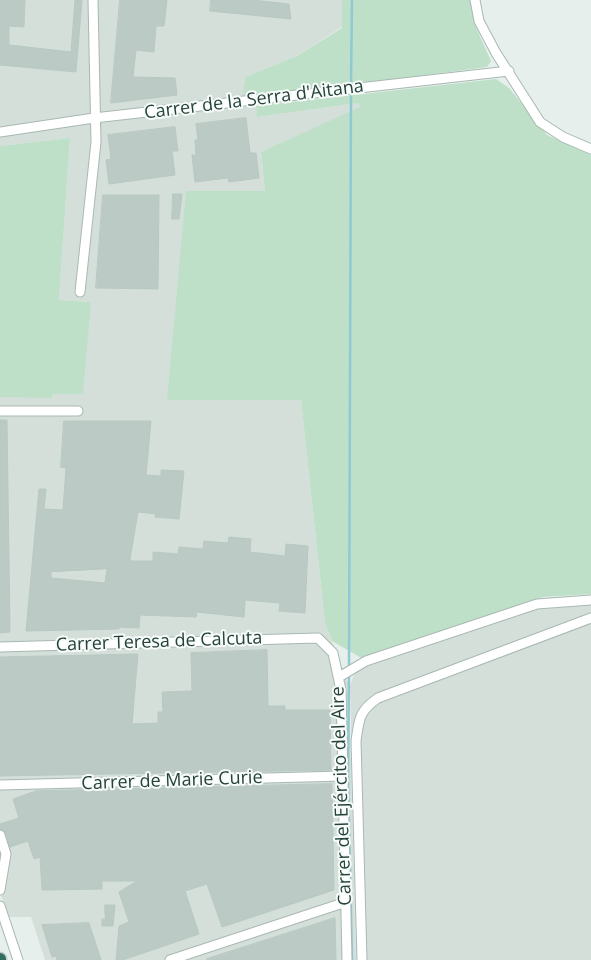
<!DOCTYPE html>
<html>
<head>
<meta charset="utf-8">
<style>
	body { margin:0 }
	canvas { display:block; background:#e6efeb }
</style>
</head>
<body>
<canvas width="591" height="960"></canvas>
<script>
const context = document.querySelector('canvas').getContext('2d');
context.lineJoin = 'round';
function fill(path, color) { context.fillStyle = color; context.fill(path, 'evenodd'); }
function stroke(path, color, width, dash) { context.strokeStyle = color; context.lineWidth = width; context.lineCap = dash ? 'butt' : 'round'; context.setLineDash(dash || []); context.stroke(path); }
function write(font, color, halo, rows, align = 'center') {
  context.font = font + ' "Open Sans",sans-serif'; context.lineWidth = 4; context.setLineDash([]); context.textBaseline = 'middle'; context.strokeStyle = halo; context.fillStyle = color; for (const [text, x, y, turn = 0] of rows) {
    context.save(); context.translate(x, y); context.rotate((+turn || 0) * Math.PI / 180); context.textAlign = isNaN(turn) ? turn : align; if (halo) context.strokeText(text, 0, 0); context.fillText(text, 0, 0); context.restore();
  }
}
fill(new Path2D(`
	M0 0H342V27L297 56 245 77 243 95 265 96 256 106 258 117 358 103 360 108 261 152 265 191 167 400H301L325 623 349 686 356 960H45L31 917H9L0 892V397H52L91 302 59 300 70 138 0 146Z
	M591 605V960H357L350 686 354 674 362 668 539 609Z`), '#d4dfda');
fill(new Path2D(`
	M342 0H471L474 23 491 61 487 67 265 96 243 95 245 77 297 56 342 28Z
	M496 79 509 88 547 135 591 155V594L543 597 363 659 332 641 325 623 301 400H167L186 191H265L261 152 360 107 358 103 257 117 256 106Z
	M70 138 59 300 91 302 83 394H53L52 398 0 397V146Z`), '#bfe0c8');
stroke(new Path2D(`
	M351 86 352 0
	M349 668 351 91
	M349 674 348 774 352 960`), '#8ec9d4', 2.5);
const building = new Path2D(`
	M0 0H25L24 27 9 26V45L71 52 75 0H82L76 72 0 65Z
	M120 0H167L164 26H156L154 52 136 50 133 77 175 78 177 95 111 103Z
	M211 0H252L289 4 291 19 210 11Z
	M246 118 250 153H256L259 178 229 182 228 178 195 182 192 155H196L195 140H198L196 124Z
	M175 127 178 151H172L175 175 109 184 106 160 111 159 108 135Z
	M173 194H182L179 219H172Z
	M103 195H159L158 289 96 288Z
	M0 420H7L10 632 0 633Z
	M64 421H151L146 475 161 476V470L184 471 179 519 155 517 156 514 138 512 130 559 131 561H153V552L178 554 179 547 203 549 204 541 228 543 229 537 251 539 250 552 285 556 286 544 308 546 305 613 279 611 280 603 245 600 244 617 197 612 196 617 140 615 139 628 119 627V629L26 631 39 489H46L44 509 63 510 66 468 61 467ZM107 569 105 583 51 578V572Z
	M267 650 268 706H285V710H330L331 770 0 776V657L138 654 132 724 158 723V712H163L162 692 192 691 191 653Z
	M332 784 334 890 222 927 207 884 185 891 199 934 123 960H116L119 926 129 922 119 892 137 881H102V889L42 890 40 857 34 859 28 841 10 847 6 833 0 829V824L19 818 13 799 36 791Z
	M105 905H115L113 926H102V919H105Z
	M335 918 336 960H207V959Z
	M89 923 101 960H57L56 956 52 957 42 925Z`);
fill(building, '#bbcac4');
stroke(building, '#b8c9c2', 1);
const minor = new Path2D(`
	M475 0 479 21 496 53 540 122 563 137 591 149
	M0 132 94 118 509 71
	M80 292 96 142 93 0
	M0 411H78
	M0 647 318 638 333 653 341 690 347 960
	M339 677 366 661 537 604 591 600
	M0 785 343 776
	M0 835 6 854 0 890
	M0 906 18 960
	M170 960 346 902
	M362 960 356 741C359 719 359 711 378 698L591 618`);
const highway = new Path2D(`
	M0 959V960`);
stroke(minor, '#a8b8b2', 11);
stroke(highway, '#c2cac8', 15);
stroke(minor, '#fff', 9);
stroke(highway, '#2f6f62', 12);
write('18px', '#24423a', '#f7fbf9', [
	["Carrer de la Serra d'Aitana",254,100,-7],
	["Carrer Teresa de Calcuta",159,642,-2],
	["Carrer de Marie Curie",172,781,-2],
	["Carrer del Ejército del Aire",342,796,-92]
]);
</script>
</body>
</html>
